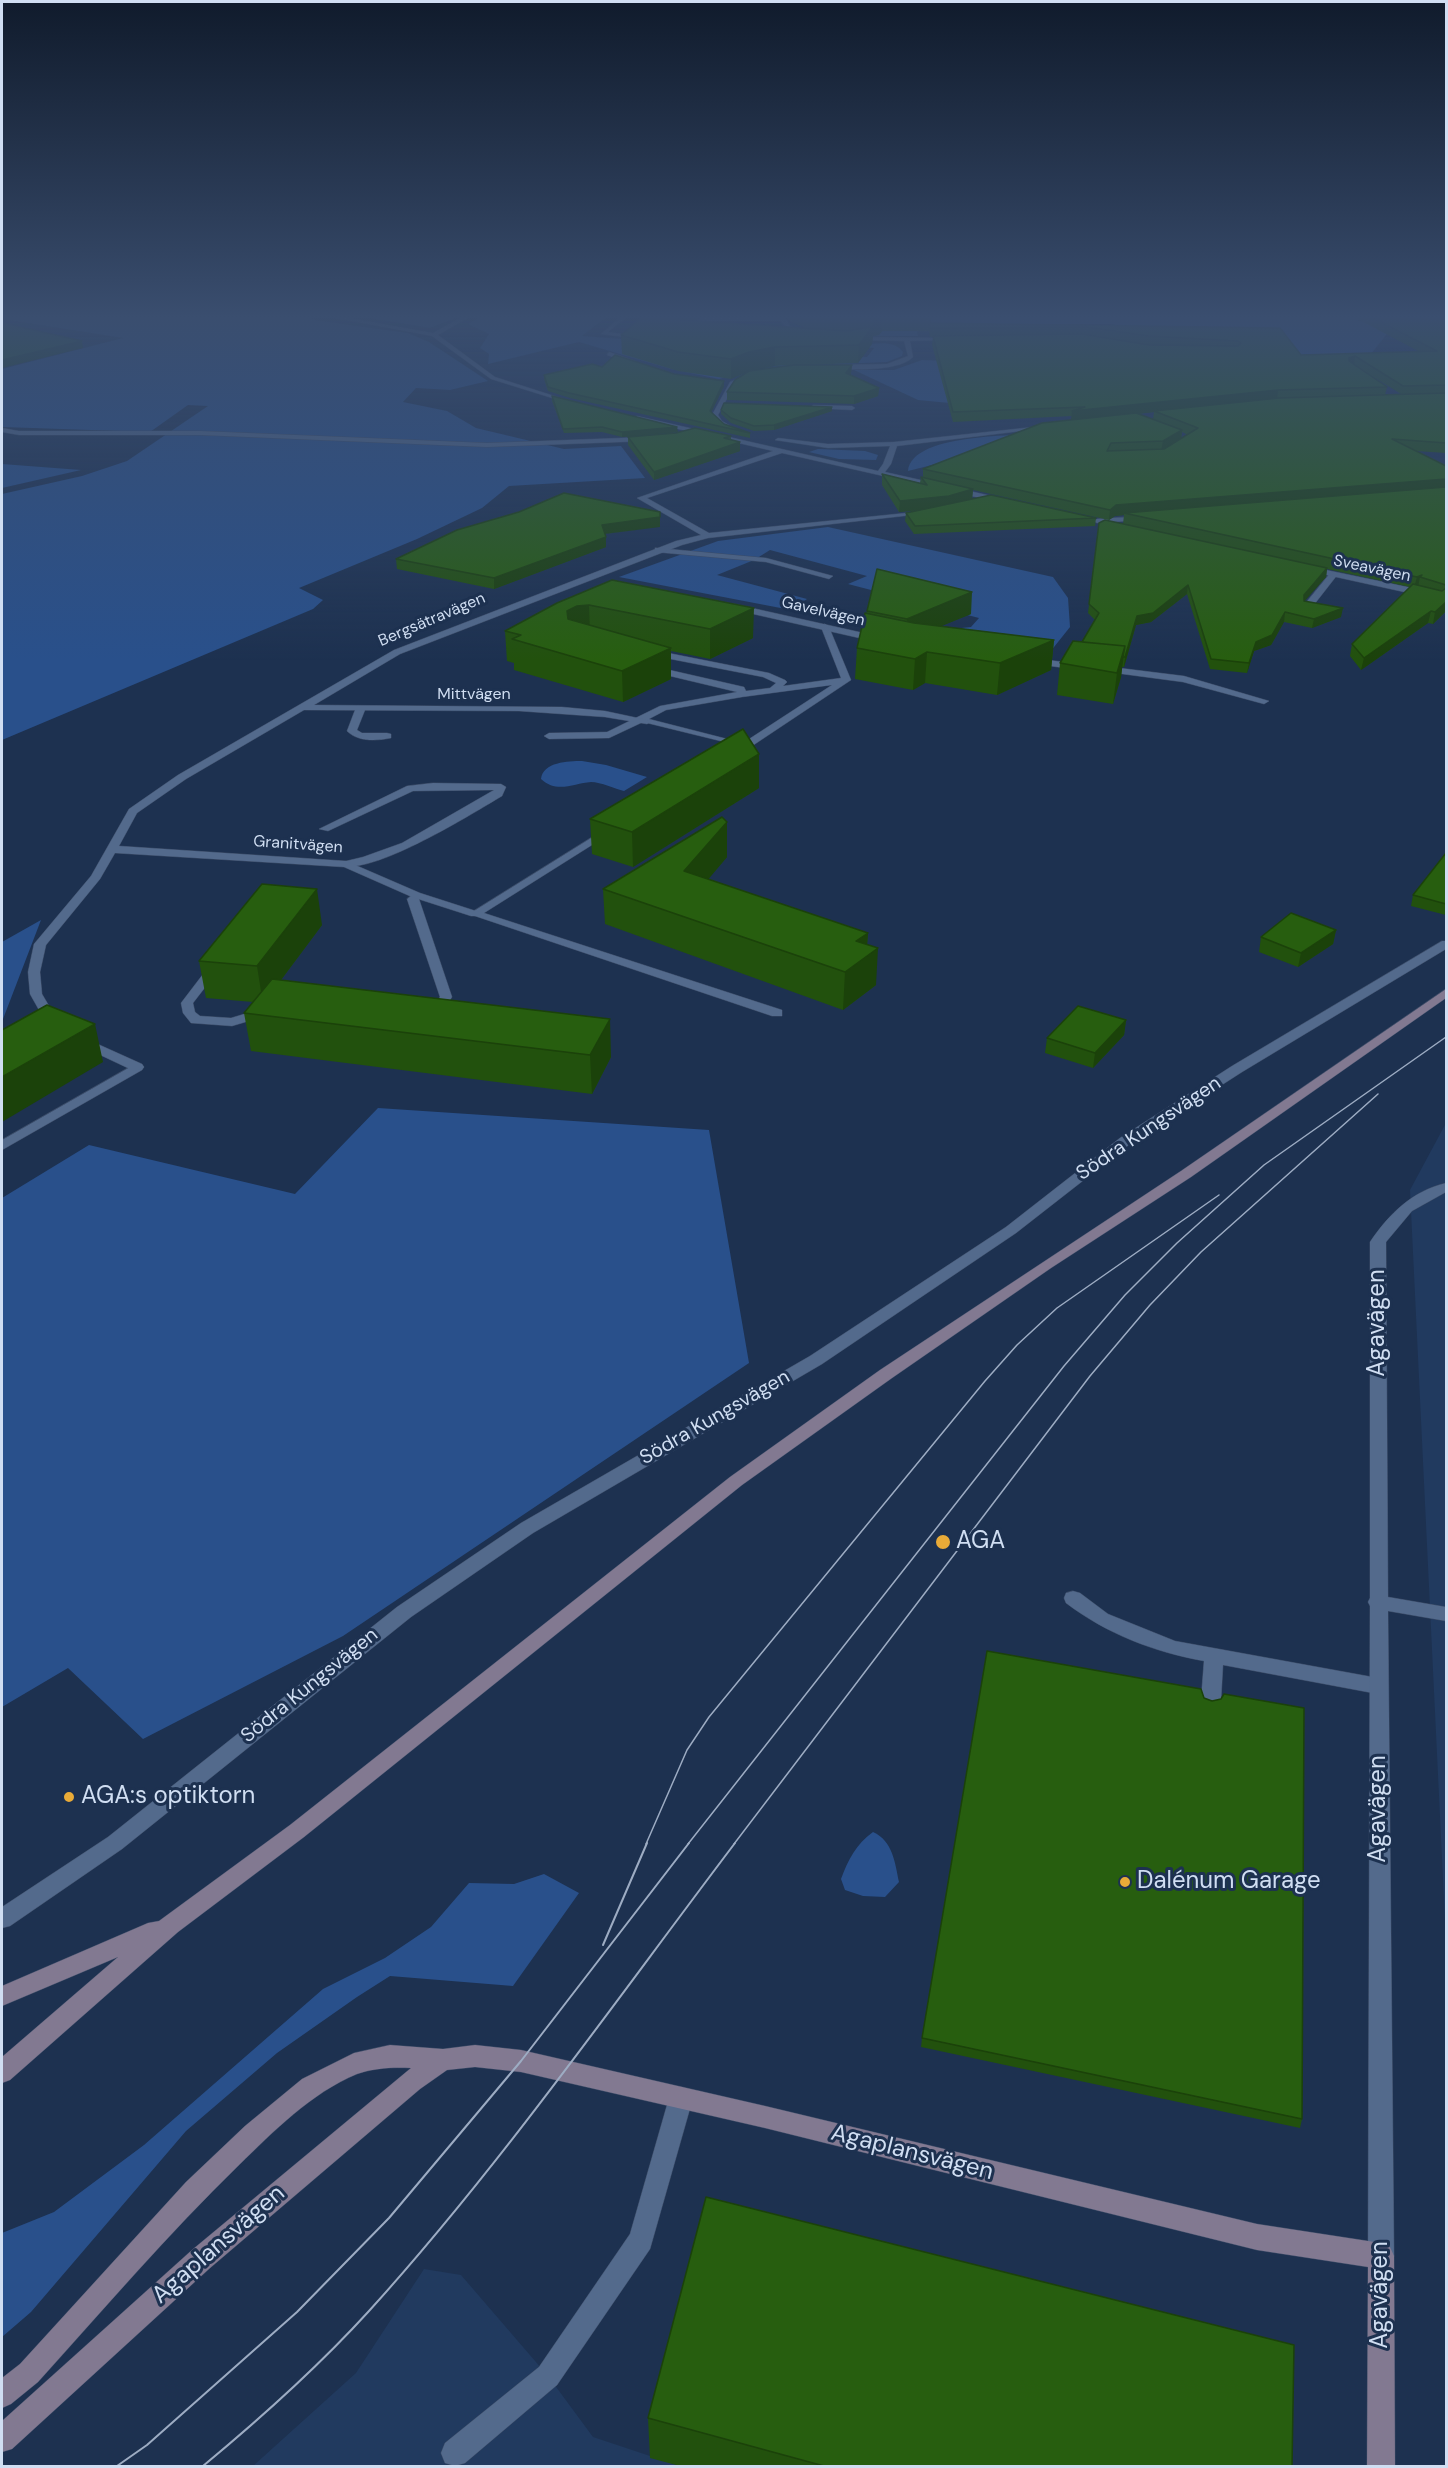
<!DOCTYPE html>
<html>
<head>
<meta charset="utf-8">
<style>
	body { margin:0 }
	#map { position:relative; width:1448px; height:2468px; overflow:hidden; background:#1d3150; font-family:"DM Sans",sans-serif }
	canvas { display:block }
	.frame { position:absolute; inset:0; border:3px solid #d0def2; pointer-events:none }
</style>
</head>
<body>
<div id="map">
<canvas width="1448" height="2468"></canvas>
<div class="frame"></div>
</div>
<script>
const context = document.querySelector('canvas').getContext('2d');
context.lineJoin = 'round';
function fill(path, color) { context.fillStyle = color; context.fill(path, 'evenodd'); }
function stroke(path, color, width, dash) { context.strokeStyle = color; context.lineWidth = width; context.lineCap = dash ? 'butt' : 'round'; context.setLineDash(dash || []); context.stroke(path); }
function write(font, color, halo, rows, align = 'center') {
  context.font = font + ' "DM Sans",sans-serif'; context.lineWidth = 6; context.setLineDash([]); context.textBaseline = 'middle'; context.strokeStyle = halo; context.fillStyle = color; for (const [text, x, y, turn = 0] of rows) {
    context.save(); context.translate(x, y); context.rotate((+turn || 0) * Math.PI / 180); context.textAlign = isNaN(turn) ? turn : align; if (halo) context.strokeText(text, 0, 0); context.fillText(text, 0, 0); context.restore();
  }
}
fill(new Path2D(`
	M1446 1123V1942L1410 1190Z
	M424 2269 461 2275 548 2376 593 2437 680 2466H253L356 2373Z`), '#213a5f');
fill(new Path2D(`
	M2 316H306L315 320 408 333 429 342 488 381 450 390 416 388 403 402 447 411 476 428 564 449 621 446 645 478 509 486 482 508 417 539 299 588 323 600 313 609 2 740V494L82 476 127 461 208 406 188 405 150 432 2 427V369L123 338 2 319Z
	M358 316H461L430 328Z
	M482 316H608L582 336 867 357 874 348 859 347 861 345C875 344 894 339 903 352L902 356 887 362 763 367 719 379 671 369 579 342 488 364 489 354 480 348 489 334 468 324Z
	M871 316H1360L1358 321 1395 324 1362 365 960 404 918 400 854 370H894L922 360 948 361 1119 330 1114 324H909L917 330 918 336H842Z
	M1059 433 908 471C912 431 1027 436 1059 433Z
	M818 449 865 451 878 455 876 460 839 459 809 452Z
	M2 464 81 470 2 488Z
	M828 527 1053 577 1068 598 1070 627 1050 652 943 630 971 627 979 618 848 584 867 576 770 550 754 560 717 575 807 599 791 610 619 577 718 541Z
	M582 761 606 765 647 777 624 791C615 789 601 782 591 782 574 783 557 794 541 779 543 762 568 761 582 761Z
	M41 920 3 1019 2 1020V942Z
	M378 1108 709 1130 749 1363 343 1636 143 1739 68 1668 2 1707V1198L89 1145 295 1194Z
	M873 1832C893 1841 895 1863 899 1882L885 1897 863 1896 845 1890 841 1879C848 1860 856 1844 873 1832Z
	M544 1874 579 1893 513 1986 390 1976 357 1997 277 2053 186 2131 31 2312 2 2337V2233L54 2212 144 2145 323 1989 385 1958 431 1927 469 1883 514 1884Z`), '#29508b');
const lane = new Path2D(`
	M622 316H628L608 332 630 335 654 316H660L633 338 601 334Z
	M701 317 782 319 785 321H702L685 335H681Z
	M813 405 852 406 855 408 852 410 811 408Z
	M658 548 766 558 833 576 829 579 766 562 655 552V548Z
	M1331 572 1338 574 1313 606 1325 608V612L1304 609V605Z
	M825 624 829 627 851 680 749 748 643 722 609 738 549 739 544 736 549 733 607 732 660 706 737 692 649 671V667L652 666 744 687 746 691 770 688 776 683 763 677 650 655 648 653 653 650 769 673 785 680 787 682 783 686 841 678 821 627ZM832 685 743 743 649 719 666 710 742 697Z
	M360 707 365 710 357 730 362 733H387L391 734V738C376 741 358 742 347 731L355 710Z
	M433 783 501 784 506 787 502 796C470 815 377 873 342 866V862L363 857 402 843 494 790 413 791 328 831 319 829 407 786Z
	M607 828 611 829V833L484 913 782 1010V1016H772L469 914Z
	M416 892 422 895 419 899 452 997 437 1019 432 1020 426 1016 440 997 407 899Z
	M214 964 220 968 193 1003 195 1012 200 1016 231 1018 264 1008 270 1012 269 1015 232 1026 191 1023 183 1013 181 1003 210 965Z
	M137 1063 144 1067 142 1070 2 1150V1140Z
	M1073 1591 1080 1593 1108 1614 1175 1641 1378 1678 1385 1681 1388 1686 1385 1691 1378 1694 1223 1665 1221 1700 1218 1706 1211 1708 1204 1706 1201 1700 1204 1661C1154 1652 1107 1634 1066 1603L1064 1598 1066 1593Z
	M681 2087 689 2090 693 2098 650 2249 557 2385 465 2463 455 2466 445 2463 441 2453 445 2443 539 2367 630 2234 669 2098 673 2090Z`);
const street = new Path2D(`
	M325 316H337L433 333 464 316H471L438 335 495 377 573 402 568 403 491 379 432 336Z
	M778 316H784L790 326 809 333 806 335 786 328Z
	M853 337 952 338 955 340 910 341 913 357C899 372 849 370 829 368L831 365 887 364 908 356 904 341 851 340Z
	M609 352 635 361 636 362 633 364 607 355Z
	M749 374 754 375 735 384 718 415 722 421 734 428 729 429 717 423 712 415 730 382Z
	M637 416 878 471 883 464 890 446 828 448 775 440 778 438 828 444 894 442 1043 426 1046 428 897 446 891 464 885 472 1005 499 1002 503 782 453 647 498 709 533 926 511 930 513 708 538 682 545 400 654 314 705 562 707 605 711 652 721 647 724 605 717 519 711 304 710 186 779 137 813 119 846 346 861 420 893 479 912V916H471L412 897 344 867 115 853 100 879 46 945 40 972 42 994 59 1023 58 1026H48L30 994 28 972 34 944 91 876 129 809 178 775 394 650 676 541 701 535 637 498 773 451 635 419Z
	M2 428 19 431H200L487 443 648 437 651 439 648 441 487 447 200 435H19L2 432Z
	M1145 516V520H1142L1097 523 1093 521 1097 519Z
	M1307 566 1427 591 1431 594 1427 597 1304 570 1303 568Z
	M734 604 877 636 882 639 877 642 731 609V605Z
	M1032 658 1079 664 1084 667 1079 670 1029 663 1027 661Z
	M1103 666 1184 676 1269 701 1264 704 1183 682 1100 671 1098 669Z
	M1442 941H1446V949L1242 1072 1130 1144 1016 1233 822 1364 533 1533 411 1617 122 1849 10 1926 2 1928V1907L108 1837 397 1607 521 1523 810 1356 1006 1227 1120 1138 1232 1066Z
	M82 1037 142 1064 144 1067 137 1071 132 1070 77 1044 75 1041Z
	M1446 1183V1192L1412 1211 1386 1242 1388 1597 1446 1607V1621L1388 1611 1394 2256 1390 2265 1381 2269 1372 2265 1368 2256 1370 1606 1368 1602 1370 1598V1242C1389 1214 1412 1191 1446 1183Z`);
const secondary = new Path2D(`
	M1446 989V998L1191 1177 1051 1268 892 1378 742 1485 304 1837 178 1932 10 2080 2 2083V2057L118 1957 2 2006V1986L148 1923 159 1921 290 1825 730 1477 880 1370 1181 1171Z
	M390 2045 443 2049 475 2045 521 2050 765 2106 1257 2224 1381 2243 1390 2247 1394 2256 1395 2466H1367L1368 2267 1257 2250 765 2128 521 2072 475 2067 447 2070 420 2089 210 2268 12 2449 2 2452V2421L192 2250 411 2068C393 2067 374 2068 357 2074 311 2093 273 2132 239 2165 168 2234 104 2309 38 2382L11 2404 2 2408V2378L20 2364 186 2182 245 2126 302 2079 354 2053Z`);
stroke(lane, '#3b4b66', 1);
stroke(street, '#3b4b66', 1);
stroke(secondary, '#3b4b66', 1);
fill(lane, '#536a8c');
fill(street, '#536a8c');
fill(secondary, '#827991');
stroke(new Path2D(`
	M646 1844 687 1750 709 1717 985 1381 1017 1345 1057 1308 1219 1195
	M688 1844 1064 1366 1125 1295 1177 1243 1264 1165 1446 1037
	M734 1844 1090 1376 1150 1305 1201 1252 1378 1094`), '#9dacc3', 1.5);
stroke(new Path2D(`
	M603 1945 647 1843
	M117 2466 147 2445 297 2312 389 2218 521 2061 689 1843
	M203 2466C261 2418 318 2367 369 2311 501 2165 616 2000 735 1843`), '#9dacc3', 2);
fill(new Path2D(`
	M725 316H777V318Z
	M785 316H931V323L1280 328 1301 355 1420 352 1352 316H1446V453L1416 451 1446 466V611L1433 624 1428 623 1361 670 1350 656 1352 644 1410 587 1327 569 1326 577 1304 601 1341 617 1312 628 1284 622 1271 645 1254 651 1247 673 1210 669 1187 594 1151 622 1136 625 1124 667H1122L1121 677 1113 704 1057 695 1060 663 1082 642 1095 620 1088 613 1099 523 1123 524 1124 515 1115 516 1109 520 973 490 972 499 1096 518 1095 526 914 534 905 521 906 513 921 510 899 512 882 485V474L920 483 921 477 923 478V469L1071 420 1072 416 953 422 932 345 933 337H930L929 331H882L879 335 873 336 872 344 858 363 806 365H852L851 373 850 375 879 388 878 396 854 404 727 400V392L749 371 731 379 678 371 622 354 621 335 694 321 805 328 789 321ZM789 365 751 370 775 366ZM1372 376 1401 394 1385 395 1387 387ZM1154 412 1153 419 1138 414ZM1182 432 1188 435 1181 439Z
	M602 367 674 374 724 386 711 412 724 424 750 433V438L570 398 548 391 544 379V375Z
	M552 396 678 432 622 437 602 432 564 433 552 401Z
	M721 410 832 411 774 430 754 431 731 423 721 414Z
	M731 436V440L740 451 654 480 628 445V437Z
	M660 527 605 534 606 547 494 589 397 569 396 559Z
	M612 580 753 638 710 659 671 651V679L623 702 514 670V663L507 661 505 631Z
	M867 611 971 614 941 626 1054 640 1051 670 997 695 925 683 913 690 855 679 857 648Z
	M759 788 633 867 592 854 590 819Z
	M727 822V857L708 879 868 933 867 945 876 985 843 1010 605 924 603 889Z
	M1446 853V915L1411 906 1413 895Z
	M322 925 281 980 611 1057 592 1094 251 1051 244 1013 253 1002 206 998 199 961Z
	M1336 930 1333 944 1298 967 1259 952 1261 937Z
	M1126 1020 1124 1035 1093 1068 1045 1053 1047 1038Z
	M922 2038 1302 2119 1300 2128 921 2047Z
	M648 2418 1292 2466H680L650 2458Z`), '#22510d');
fill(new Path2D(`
	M680 316H700L678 336V318Z
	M880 316H882V331L879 335 873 336 872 344 858 363 859 345 873 326V318Z
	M82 341 83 348 2 368V360Z
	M775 347V366L749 371 731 379V359L749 352Z
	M1355 356 1354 365 1347 367 1349 358Z
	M852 365 851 373 846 381V373Z
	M724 381V386L710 415V411Z
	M879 388 878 396 854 404V396Z
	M1278 390 1277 399 1154 411V412L1071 421 1072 411Z
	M832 407V411L774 430V425Z
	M677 427 678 432 622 437V432Z
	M1182 430 1181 439 1161 451 1163 441Z
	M740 442V451L654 480V472Z
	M1446 479V489L1124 513V515L1115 516 1109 520 1110 510 1116 505Z
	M973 489 972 499 949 507 899 512 900 501Z
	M660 512V527L603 534 602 525Z
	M606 537V547L494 589V578Z
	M1327 568 1326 577 1302 604 1304 595Z
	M1422 575 1420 577 1418 587 1414 588 1417 577Z
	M1188 585 1187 594 1151 622 1136 625 1124 667 1125 657 1137 616Z
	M972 592 971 614 905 641 907 619Z
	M1446 602V611L1433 624 1435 612Z
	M589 605 590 635 569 641 567 611 577 606Z
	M754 608 753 638 710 659V629Z
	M1343 608 1341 617 1312 628 1314 619Z
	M1431 611 1428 623 1361 670 1364 658Z
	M1285 612 1284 622 1271 645 1254 651 1247 673 1249 663 1256 642Z
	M1054 640 1051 670 997 695 1000 663Z
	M1125 646 1121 677 1113 704 1117 673Z
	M671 648V679L623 702 622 671Z
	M927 652 925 683 913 690 915 659Z
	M759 754V788L633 867 632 832Z
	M727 822V857L685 907 684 871Z
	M317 889 322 925 263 1004 257 966Z
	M1336 930 1333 944 1298 967 1301 953Z
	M868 933 866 957 878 948 876 985 843 1010 845 972 856 941Z
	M610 1019 611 1057 592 1094 590 1055Z
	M1126 1020 1124 1035 1093 1068 1095 1053Z
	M95 1024 103 1062 2 1122V1077Z`), '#1b420a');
const building = new Path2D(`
	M644 316H680L678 318 680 320 848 331 873 326 859 345 775 347 749 352 731 359 678 352 621 335Z
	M855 316H880L873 318Z
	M1369 316H1446V385L1403 386 1355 356 1349 358V361L1387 387 1278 390 1072 411 1085 407 953 412 933 336 1082 334 1149 345 1238 346 1241 343 1238 341 1149 336 1086 327 930 328 929 323 1280 328 1301 355 1437 351Z
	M2 323 82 341 2 360Z
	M615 355 674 374 724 381 710 411 724 424 750 433 569 393 548 387 544 375 592 364 602 367Z
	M794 365H852L846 373 879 388 854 396 727 392 735 380 749 371Z
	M1446 393V443L1392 439 1446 466V479L1116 505 1110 510 923 469 1042 423 1136 413 1182 430 1163 441 1111 443 1107 451 1164 449 1198 428 1154 411 1279 398Z
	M552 396 677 427 622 432 602 427 563 429Z
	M724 403 832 407 774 425 754 426 731 418 721 410Z
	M695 428 731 436 724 438 740 442 654 472 628 437 676 433Z
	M882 474 927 485 921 477 973 489 949 496 900 501Z
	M1446 487V585L1420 577 1422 575 1417 577 1124 513Z
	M564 493 660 512V517L602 525 606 537 494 578 396 559 457 530 519 512Z
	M991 495 1096 518 915 526 906 513Z
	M1105 520 1327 568 1304 595V601L1343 608 1314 619 1285 612 1272 635 1256 642 1249 663 1211 659 1188 585 1153 613 1137 616 1125 657H1123L1125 646 1082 642 1099 613 1089 604 1099 523Z
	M877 569 972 592 907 619 867 611Z
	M612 580 754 608 710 629 589 605 577 606 567 611 568 619 671 648 622 671 512 639 521 635 505 631 557 603Z
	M1413 584 1442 591 1446 588V602L1435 612 1431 611 1364 658 1352 644Z
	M865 613 914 623 1054 640 1000 663 927 652 915 659 857 648Z
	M1073 641 1125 646 1117 673 1060 663Z
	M743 729 759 754 632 832 590 819Z
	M722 817 727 822 684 871 868 933 856 941 878 948 845 972 603 889Z
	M1446 853V904L1413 895Z
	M262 884 317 889 257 966 199 961Z
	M1291 913 1336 930 1301 953 1261 937Z
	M272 979 610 1019 590 1055 244 1013Z
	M47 1005 95 1024 2 1077V1030Z
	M1078 1006 1126 1020 1095 1053 1047 1038Z
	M987 1651 1201 1689 1204 1698 1212 1701 1221 1699 1224 1694 1304 1708 1302 2119 922 2038Z
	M706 2197 1294 2345 1292 2466H824L648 2418Z`);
fill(building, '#275e0f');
stroke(building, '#1b420a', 1.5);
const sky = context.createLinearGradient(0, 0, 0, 661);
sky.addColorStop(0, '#101b2c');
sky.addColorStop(0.48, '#3a4e6f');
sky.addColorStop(1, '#3a4e6f00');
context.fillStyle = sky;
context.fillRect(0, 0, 1448, 661);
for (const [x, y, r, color] of [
	[943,1542,8,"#e9ab38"],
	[69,1797,6,"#e9ab38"],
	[1125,1882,6,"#e9ab38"]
]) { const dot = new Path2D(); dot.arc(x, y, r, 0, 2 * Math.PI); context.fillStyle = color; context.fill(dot); stroke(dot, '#1d3150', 2); }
write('16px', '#d0def2', '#1d3150', [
	["Sveavägen",1372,569,12],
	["Gavelvägen",823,612,13],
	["Bergsätravägen",432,620,-23],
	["Mittvägen",474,695],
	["Granitvägen",298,845,4]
]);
write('20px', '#d0def2', '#1d3150', [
	["Södra Kungsvägen",1149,1129,-34],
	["Södra Kungsvägen",715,1418,-30],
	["Södra Kungsvägen",310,1686,-39]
]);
write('24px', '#d0def2', '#1d3150', [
	["Agavägen",1378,1323,-90],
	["Agavägen",1379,1809,-90],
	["Agaplansvägen",912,2153,14],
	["Agaplansvägen",219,2245,-41],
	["Agavägen",1381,2295,-90]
]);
write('24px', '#d0def2', '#1d3150', [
	["AGA",956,1542],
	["AGA:s optiktorn",81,1797],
	["Dalénum Garage",1137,1882]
], 'left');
</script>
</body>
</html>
